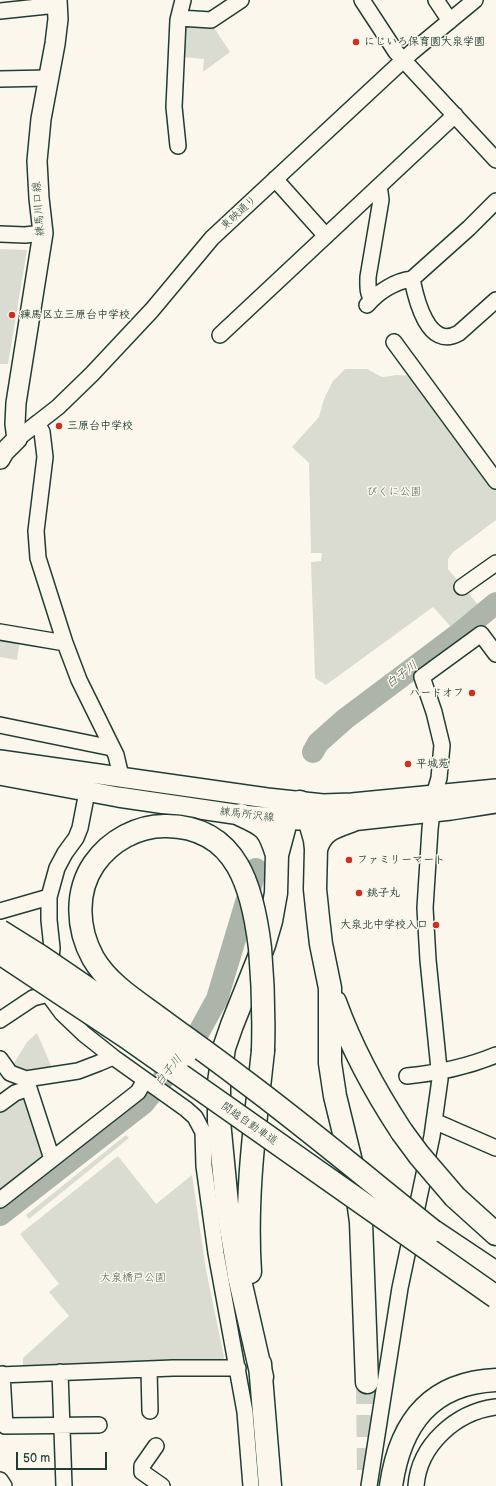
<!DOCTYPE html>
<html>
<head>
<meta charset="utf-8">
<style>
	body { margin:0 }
	#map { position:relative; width:496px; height:1486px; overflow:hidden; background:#fbf7ec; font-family:"Balsamiq Sans",sans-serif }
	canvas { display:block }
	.scale { position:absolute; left:16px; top:1452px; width:91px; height:18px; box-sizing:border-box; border:2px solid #1f3d34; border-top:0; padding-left:5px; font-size:12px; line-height:14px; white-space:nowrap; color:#1f3d34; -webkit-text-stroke:3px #fbf7ec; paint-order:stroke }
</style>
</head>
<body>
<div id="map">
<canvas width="496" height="1486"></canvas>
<div class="scale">50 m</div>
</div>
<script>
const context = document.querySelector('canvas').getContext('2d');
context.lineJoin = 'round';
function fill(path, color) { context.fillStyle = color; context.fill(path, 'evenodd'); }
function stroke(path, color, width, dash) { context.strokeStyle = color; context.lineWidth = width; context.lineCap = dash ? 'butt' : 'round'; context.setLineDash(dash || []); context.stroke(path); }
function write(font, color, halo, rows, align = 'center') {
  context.font = font + ' "Balsamiq Sans","Klee One",sans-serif'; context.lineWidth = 3; context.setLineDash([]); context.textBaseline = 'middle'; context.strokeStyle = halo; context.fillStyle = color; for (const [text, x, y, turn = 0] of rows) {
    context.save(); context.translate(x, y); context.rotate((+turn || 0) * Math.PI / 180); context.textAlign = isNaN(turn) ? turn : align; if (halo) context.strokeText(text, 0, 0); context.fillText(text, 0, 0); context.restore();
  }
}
fill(new Path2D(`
	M187 24 213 26 230 52 203 72 204 59 182 57 183 29Z
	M0 249 27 250 8 364H0Z
	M345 369H367L382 377 397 375 414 376 421 388 496 488V520L452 553 448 559V569L480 607 452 628 433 607 326 685 315 678 311 562 321 561 322 553H311L309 463 292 447 319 417 324 399 333 381Z
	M0 636 20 639 17 660 0 657Z
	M37 1033 53 1070 24 1074 11 1068 27 1042Z
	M10 1080 22 1082 46 1152 43 1159 0 1192V1093L12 1085Z
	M126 1135 129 1138 29 1219 26 1215Z
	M118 1156 156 1204 192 1175 206 1270 224 1357 222 1362 23 1369V1358L69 1316 49 1292 59 1284 20 1234Z`), '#dbdcd1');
stroke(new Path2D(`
	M313 752 318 743 345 719 461 632 496 603
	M0 1215 144 1103 195 1039 217 999 256 869`), '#adb4aa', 22);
stroke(new Path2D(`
	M367 1382 368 1477`), '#cfd2c7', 22, [22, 11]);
const minor = new Path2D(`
	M362 0 396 52 496 160
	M436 0 450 21
	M0 11 57 5
	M179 18 211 20 241 0
	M0 79 49 78
	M178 146 174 107 178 20 183 0
	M275 179 326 236
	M0 234 25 235 43 233
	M412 279C416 299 428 351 459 333L496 300
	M372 299C367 293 368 285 368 277L381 200 380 192 377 188
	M367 305C378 292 395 281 412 279L469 228 496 201
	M220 335 455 115
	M394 342 496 481
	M37 423 42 432 45 457 36 531 38 558 65 643 79 680 116 755 121 776
	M17 439 58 407 92 374 152 310 212 238 412 52 475 0
	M462 587 496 563
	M0 632 65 643
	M0 725 112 748
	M87 792 80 828 76 838 65 853 57 868 49 897V920L52 948 48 994 62 1013 84 1034 113 1057 186 1109 195 1117 203 1132 204 1166 216 1253 245 1412 251 1486
	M0 911 49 897
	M0 1020 33 998 48 994
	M0 1059 10 1073 26 1079 52 1159
	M407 1076C439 1073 467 1067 496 1055
	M26 1079 78 1071 99 1063 113 1057
	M0 1104 15 1093 29 1088
	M434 1121 496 1148
	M0 1200 138 1092 145 1080
	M149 1369 150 1411
	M60 1372 64 1486
	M2 1374 5 1426 99 1425
	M0 1375 173 1368H238
	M156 1446 142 1466V1472L162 1486
	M0 1480 4 1486
	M369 1486 400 1288 432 1136 440 1079 428 960 425 908 430 829 434 795 439 778 442 745 434 712 422 677 481 634 496 654
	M416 1486C419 1445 456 1412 496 1407`);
const major = new Path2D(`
	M0 459 4 452 17 439 15 424 16 403 43 233 39 198 37 161 41 119 55 44 58 19 57 0
	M0 760 267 798 323 804 352 803 496 789
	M0 775 118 797 241 815 299 820 351 821 451 810 496 803`);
const highway = new Path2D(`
	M241 815C266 826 269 829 277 855
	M316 849C322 830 334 827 351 821
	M335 1002C352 1049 375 1091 402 1132
	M455 1197 496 1234
	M433 1231 496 1273
	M250 1272C245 1198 255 1125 263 1051
	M260 1364 270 1486
	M262 1377 239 1276 227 1204 219 1121V1082L224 1048 232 1025 264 945 271 921 276 893 277 855 285 825 292 811 300 802 308 815 315 840 316 849 315 889 318 918 321 944 330 988V1063L335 1096 355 1178 361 1222 367 1382
	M391 1486C400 1424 430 1383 496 1380`);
stroke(minor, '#1f3d34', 18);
stroke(major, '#1f3d34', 22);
stroke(highway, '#1f3d34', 25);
stroke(minor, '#fbf7ec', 15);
stroke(major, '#fbf7ec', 19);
stroke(highway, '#fbf7ec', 22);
const highwayBridge = new Path2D(`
	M0 931 40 956 185 1055
	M0 953 125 1036 496 1297
	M263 1051C264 1017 263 982 260 948 253 890 238 827 167 826 138 825 110 841 94 864 75 892 77 929 93 958 108 984 136 1001 159 1018 186 1038 213 1057 239 1077 305 1126 368 1179 433 1231
	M402 1132 419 1155 455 1197`);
stroke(highwayBridge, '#1f3d34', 25, []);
stroke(highwayBridge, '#fbf7ec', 22);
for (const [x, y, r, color] of [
	[356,42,4,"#c8321e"],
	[12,315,4,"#c8321e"],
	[59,426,4,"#c8321e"],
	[472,693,4,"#c8321e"],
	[408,764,4,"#c8321e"],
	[349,860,4,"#c8321e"],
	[359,893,4,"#c8321e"],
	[436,925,4,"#c8321e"]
]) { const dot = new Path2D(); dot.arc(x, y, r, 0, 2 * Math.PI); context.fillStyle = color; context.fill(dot); stroke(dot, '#fbf7ec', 1.5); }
write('bold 11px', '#1f3d34', '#fbf7ec', [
	["にじいろ保育園大泉学園",364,42],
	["練馬区立三原台中学校",20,315],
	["三原台中学校",67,426],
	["ハードオフ",464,693,"right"],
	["平城苑",416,764],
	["ファミリーマート",357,860],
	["銚子丸",367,893],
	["大泉北中学校入口",428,925,"right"]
], 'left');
write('11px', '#1f3d34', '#fbf7ec', [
	["練馬川口線",39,209,-94],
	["東映通り",239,213,-43],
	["練馬所沢線",247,815,7],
	["関越自動車道",249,1124,35]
]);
write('11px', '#455d53', '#fbf7ec', [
	["びくに公園",394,492],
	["大泉橋戸公園",133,1278]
]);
write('italic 12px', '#425b52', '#fbf7ec', [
	["白子川",402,675,-37],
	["白子川",169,1071,-51]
]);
</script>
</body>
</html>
